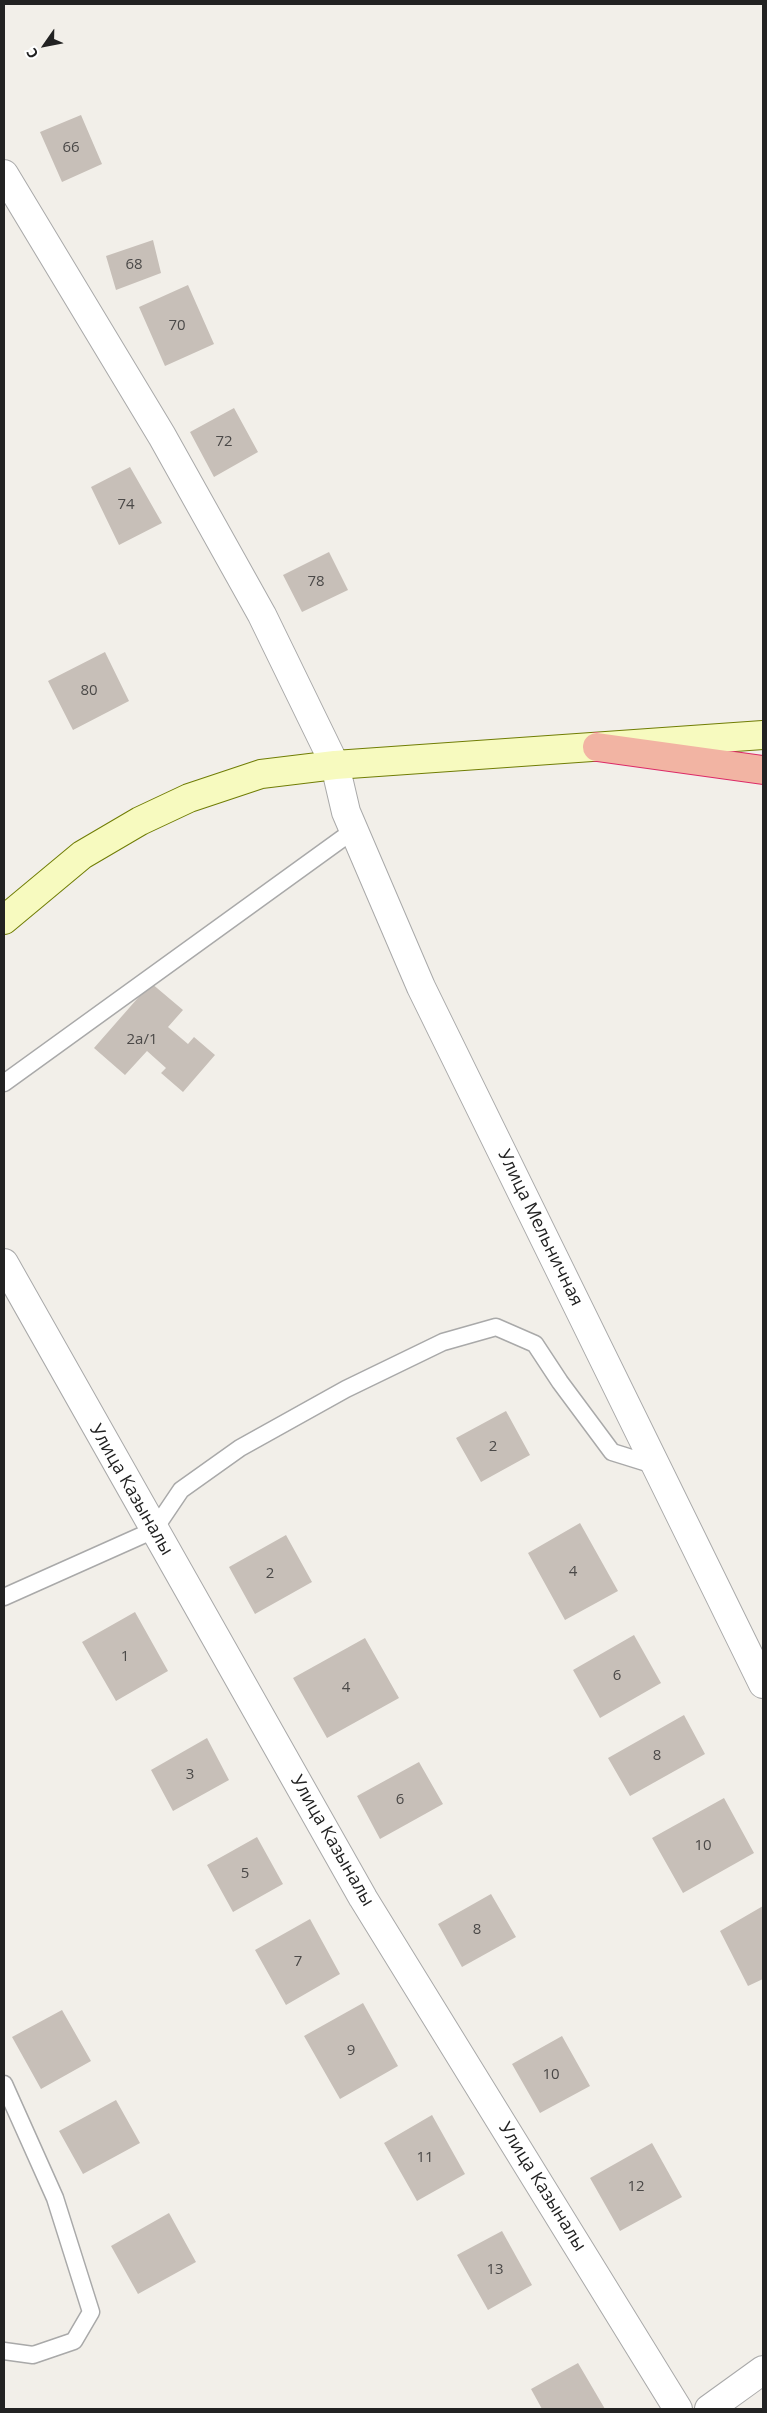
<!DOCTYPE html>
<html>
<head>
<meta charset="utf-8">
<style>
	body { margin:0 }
	#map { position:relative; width:767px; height:2413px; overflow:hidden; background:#f2efe9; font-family:"Open Sans",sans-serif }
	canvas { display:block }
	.frame { position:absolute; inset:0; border:5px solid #222; pointer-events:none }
	.north { position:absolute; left:20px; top:20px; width:50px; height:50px; -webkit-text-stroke:4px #fff; paint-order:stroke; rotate:237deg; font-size:14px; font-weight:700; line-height:20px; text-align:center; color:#222 }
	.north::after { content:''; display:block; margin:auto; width:18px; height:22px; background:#222; clip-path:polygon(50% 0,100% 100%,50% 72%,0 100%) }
</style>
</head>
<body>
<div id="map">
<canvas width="767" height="2413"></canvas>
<div class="frame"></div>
<div class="north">С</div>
</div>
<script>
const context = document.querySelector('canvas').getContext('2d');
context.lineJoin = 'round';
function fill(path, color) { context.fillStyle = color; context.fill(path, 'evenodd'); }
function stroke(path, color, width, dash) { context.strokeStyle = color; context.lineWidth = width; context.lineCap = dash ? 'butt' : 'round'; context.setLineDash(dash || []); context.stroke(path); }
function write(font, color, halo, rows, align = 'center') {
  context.font = font + ' "Open Sans",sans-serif'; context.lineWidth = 5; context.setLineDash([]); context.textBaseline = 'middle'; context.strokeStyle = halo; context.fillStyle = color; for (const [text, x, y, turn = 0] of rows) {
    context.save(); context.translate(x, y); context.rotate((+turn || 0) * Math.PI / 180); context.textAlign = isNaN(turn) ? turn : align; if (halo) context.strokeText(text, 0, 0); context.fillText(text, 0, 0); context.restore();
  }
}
fill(new Path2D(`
	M81 115 102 164 62 182 40 132Z
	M153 240 161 273 116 290 106 256Z
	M188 285 214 344 165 366 139 307Z
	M234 408 258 452 214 477 190 432Z
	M130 467 162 523 119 545 91 487Z
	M329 552 348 590 302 612 283 575Z
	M105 652 129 701 73 730 48 681Z
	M151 983 183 1010 168 1027 188 1044 194 1037 215 1055 183 1092 161 1073 166 1068 147 1051 125 1075 94 1048Z
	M506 1411 530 1455 481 1482 456 1438Z
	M580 1523 618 1591 565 1620 528 1553Z
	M286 1535 312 1582 255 1614 229 1567Z
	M135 1612 168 1671 116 1701 82 1642Z
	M634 1635 661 1683 600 1718 573 1670Z
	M365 1638 399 1698 327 1738 293 1678Z
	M684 1715 705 1754 630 1796 608 1758Z
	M207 1738 229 1780 173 1811 151 1770Z
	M419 1762 443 1804 380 1839 357 1796Z
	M724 1798 754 1853 683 1893 652 1838Z
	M257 1837 283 1884 233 1912 207 1865Z
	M491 1894 516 1937 462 1967 438 1924Z
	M763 1906V1979L748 1986 720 1931Z
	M310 1919 340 1974 286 2005 255 1950Z
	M363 2003 398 2066 340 2099 304 2036Z
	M62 2010 91 2061 41 2089 12 2037Z
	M562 2036 590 2086 540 2113 512 2064Z
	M116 2100 140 2143 83 2174 59 2131Z
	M432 2115 465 2174 417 2201 384 2143Z
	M652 2143 682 2197 620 2231 590 2178Z
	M169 2213 196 2262 138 2294 111 2246Z
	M502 2231 532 2285 488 2310 457 2255Z
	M578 2363 605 2409H542L531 2389Z`), '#c7bfb8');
const service = new Path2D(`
	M4 1083 354 830
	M4 1597 154 1530 181 1490 240 1448 346 1389 443 1342 496 1327 535 1344 560 1382 612 1452 657 1466
	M4 2084 55 2198 91 2312 74 2341 33 2355 4 2351`);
const minor = new Path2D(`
	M4 174 162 436 262 615 335 765 346 812 421 987 763 1684
	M4 1263 363 1898 678 2409
	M709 2409 763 2370`);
const secondary = new Path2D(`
	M4 920 82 855 140 821 189 798 261 774 335 765 763 735`);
const trunk = new Path2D(`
	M597 747 763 770`);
stroke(service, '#a9a9a9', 19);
stroke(minor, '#a9a9a9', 30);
stroke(secondary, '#707d05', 30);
stroke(trunk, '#dc2a67', 30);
stroke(service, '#fff', 16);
stroke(minor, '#fff', 28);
stroke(secondary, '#f7fabf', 28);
stroke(trunk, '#f2b4a3', 28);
write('15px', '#4b4948', null, [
	["66",71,148],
	["68",134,265],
	["70",177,326],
	["72",224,442],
	["74",126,505],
	["78",316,582],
	["80",89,691],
	["2а/1",142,1040],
	["2",493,1447],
	["4",573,1572],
	["2",270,1574],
	["1",125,1657],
	["6",617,1676],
	["4",346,1688],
	["8",657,1756],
	["3",190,1775],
	["6",400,1800],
	["10",703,1846],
	["5",245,1874],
	["8",477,1930],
	["7",298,1962],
	["9",351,2051],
	["10",551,2075],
	["11",425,2158],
	["12",636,2187],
	["13",495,2270]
]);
write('18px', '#222', '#fff', [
	["Улица Мельничная",540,1228,64],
	["Улица Казыналы",131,1490,60],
	["Улица Казыналы",332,1841,60],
	["Улица Казыналы",542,2187,58]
]);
</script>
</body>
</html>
